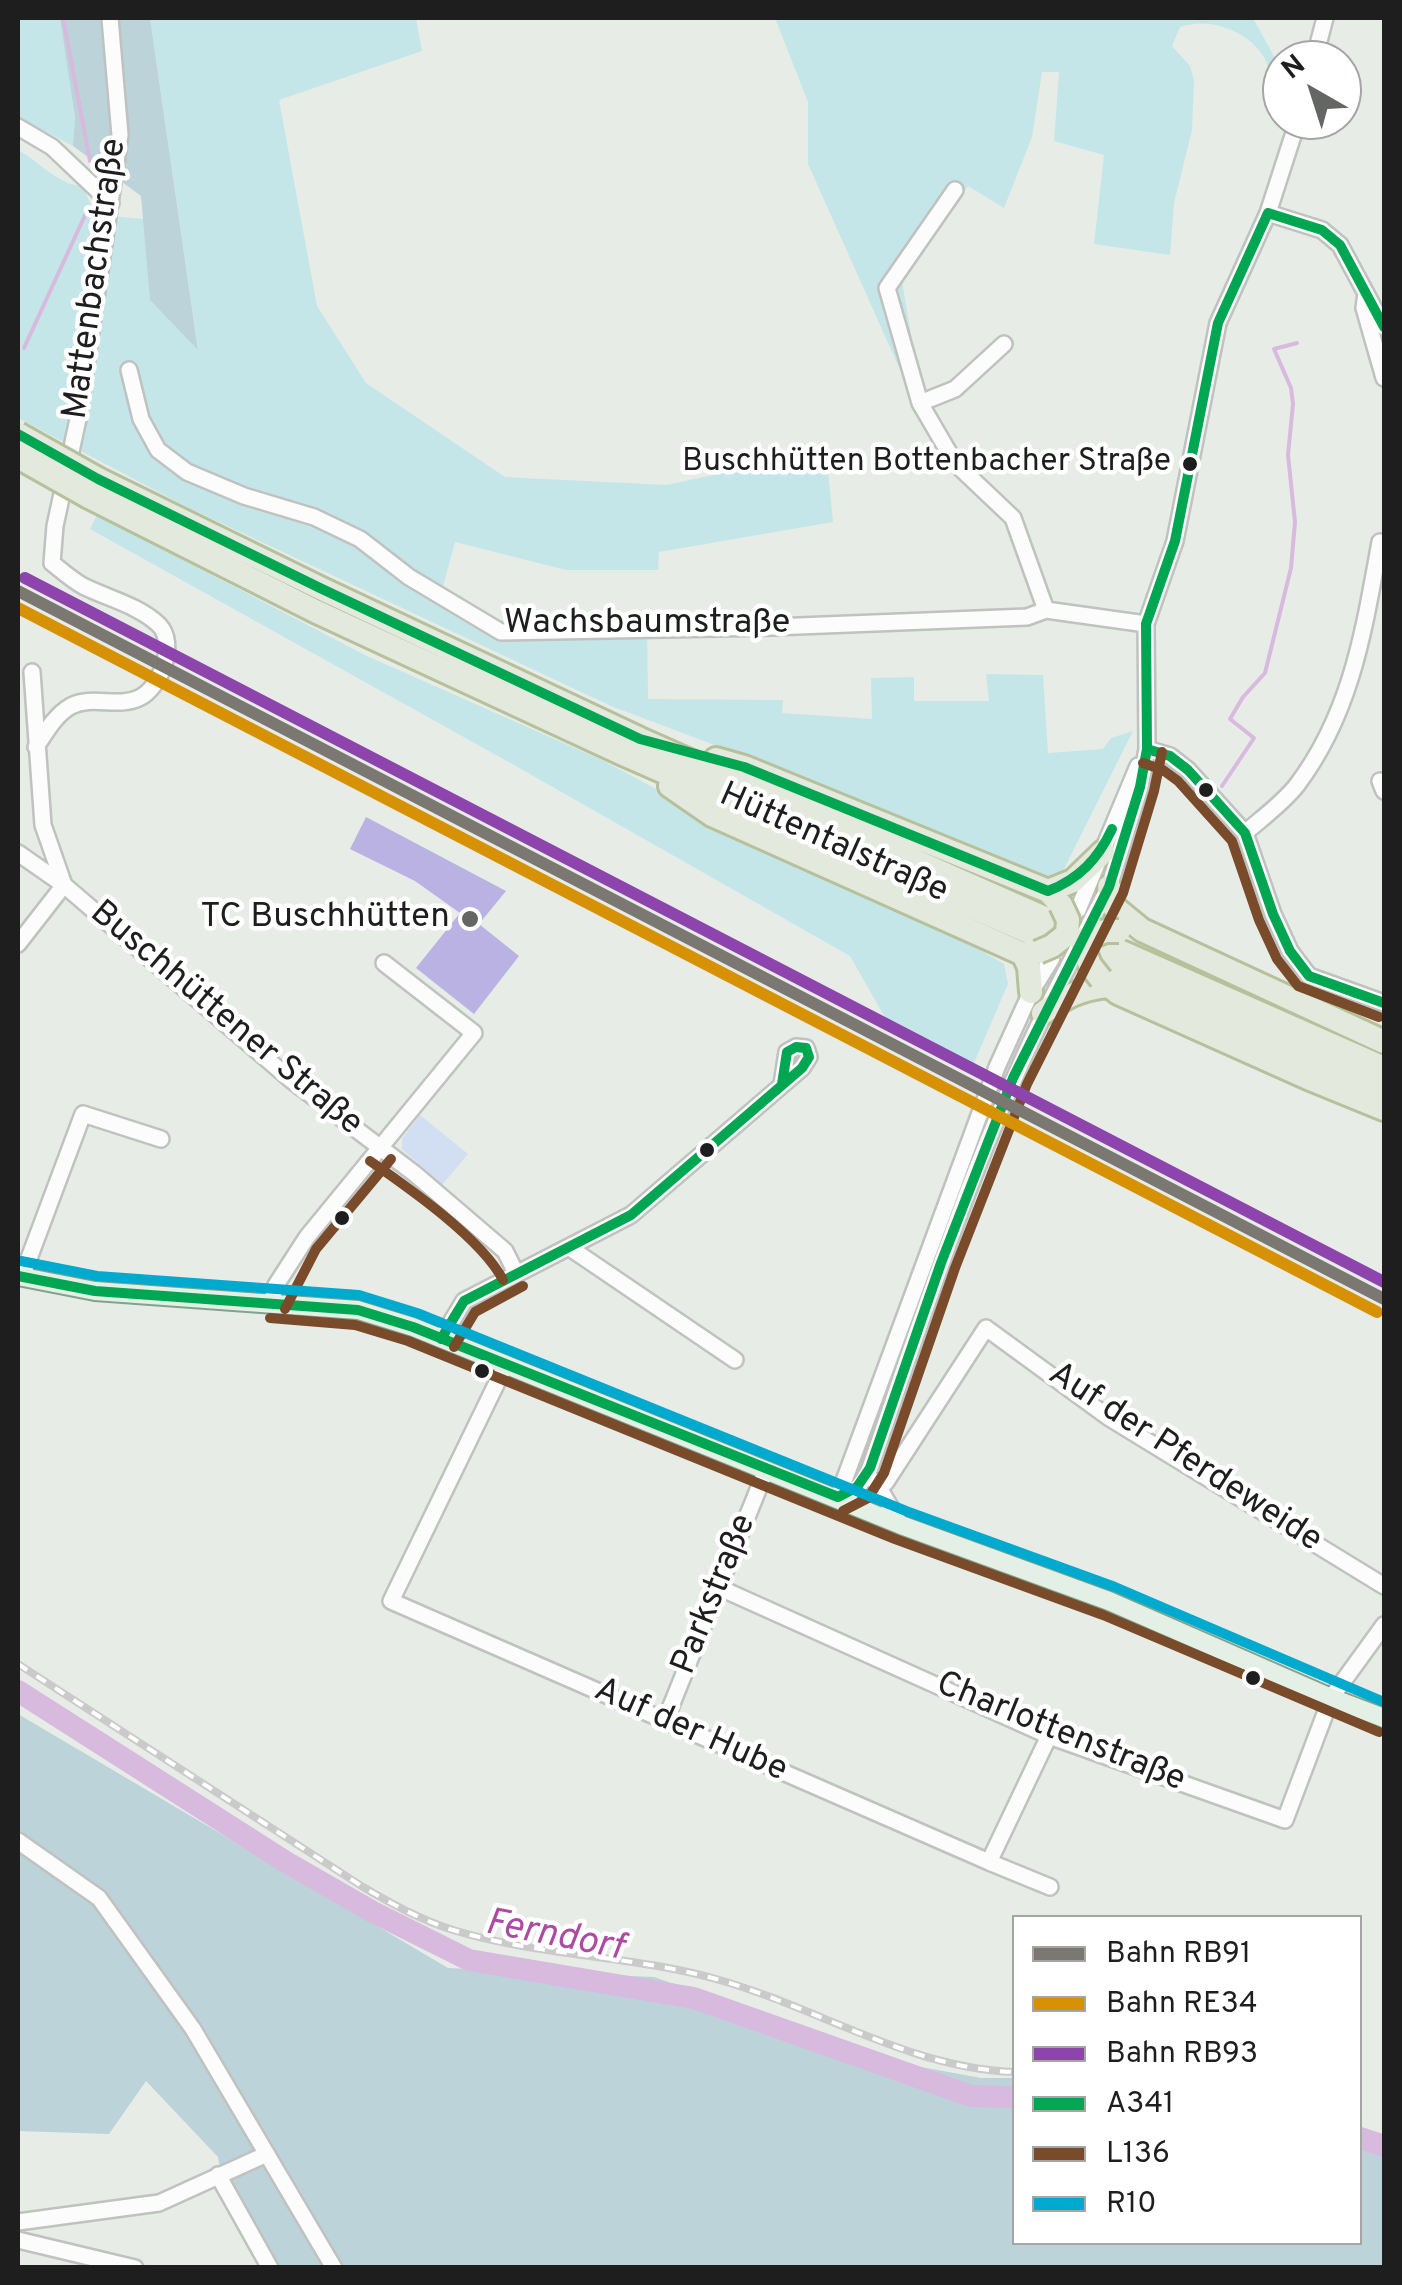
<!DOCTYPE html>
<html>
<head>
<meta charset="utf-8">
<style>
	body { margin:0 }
	#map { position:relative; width:1402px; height:2285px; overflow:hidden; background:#e7ece7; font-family:Overpass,sans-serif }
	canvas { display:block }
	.frame { position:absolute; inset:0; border:20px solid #1e1e1e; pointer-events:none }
	.legend { position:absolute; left:1012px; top:1915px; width:350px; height:330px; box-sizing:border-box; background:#fff; border:2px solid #a5a5a5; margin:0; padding:12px 18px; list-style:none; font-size:30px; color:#1e1e1e }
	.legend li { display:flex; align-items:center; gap:20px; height:50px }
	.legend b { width:50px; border:2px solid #a5a5a5 }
	.north { position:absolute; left:1262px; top:40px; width:100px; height:100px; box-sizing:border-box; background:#fff; border:2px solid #a5a5a5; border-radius:50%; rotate:321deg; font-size:28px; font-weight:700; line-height:40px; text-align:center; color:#1e1e1e }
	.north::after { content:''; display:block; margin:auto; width:35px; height:45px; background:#646664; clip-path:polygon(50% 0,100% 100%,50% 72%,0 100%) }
</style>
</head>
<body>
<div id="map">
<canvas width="1402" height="2285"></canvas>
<div class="frame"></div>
<ul class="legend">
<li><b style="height:12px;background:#7b7872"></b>Bahn RB91</li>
<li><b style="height:12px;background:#d69204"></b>Bahn RE34</li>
<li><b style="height:12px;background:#8e44ad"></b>Bahn RB93</li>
<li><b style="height:12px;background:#00a651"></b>A341</li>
<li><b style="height:12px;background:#7a4b2a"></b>L136</li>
<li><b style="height:12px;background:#00a9ce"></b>R10</li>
</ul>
<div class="north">N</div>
</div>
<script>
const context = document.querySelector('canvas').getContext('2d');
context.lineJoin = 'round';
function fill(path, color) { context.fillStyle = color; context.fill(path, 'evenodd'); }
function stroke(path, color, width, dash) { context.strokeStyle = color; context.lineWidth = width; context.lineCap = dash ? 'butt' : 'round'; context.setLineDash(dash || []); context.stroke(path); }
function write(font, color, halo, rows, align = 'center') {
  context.font = font + ' Overpass,sans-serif'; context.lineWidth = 9; context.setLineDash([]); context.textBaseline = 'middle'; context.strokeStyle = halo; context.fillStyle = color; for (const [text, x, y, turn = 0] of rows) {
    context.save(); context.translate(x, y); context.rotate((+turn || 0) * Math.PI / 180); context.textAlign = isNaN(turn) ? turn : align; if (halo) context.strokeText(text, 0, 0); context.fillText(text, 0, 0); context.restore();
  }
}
fill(new Path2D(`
	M18 18H60L61 21 75 119 73 146 18 117Z
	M150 18H416L422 51 279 100 317 306 366 383 505 477 667 485 826 450 833 522 659 552 658 570H566L455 542 443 586 487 620 647 623 648 699 783 700 782 713 872 719 871 678 914 677V701H989L986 674 1043 675 1048 753 1103 749 1111 738 1133 731 1060 877H1033L818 784 611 706 187 507 18 418V150C39 161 58 185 82 186L96 215 145 219 150 300 198 348Z
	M775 18H1253L1282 71 1269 68C1258 34 1212 15 1180 27L1172 46 1190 66 1194 80 1192 130 1174 203 1170 255 1094 244 1104 155 1054 141 1059 72H1042L1032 137 1004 208 968 186 902 281 927 430 808 164V102Z
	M97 515 367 656 604 761 757 843 935 924 1004 964 1008 984 971 1070 895 1035 850 956 514 765 90 529Z`), '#c5e6e8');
fill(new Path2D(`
	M60 18H150L198 350 150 300 141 196 73 146 75 118Z
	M18 1714 448 1968 654 1977 910 2065 981 2078H1014V2242H1360V2139L1384 2145V2267H267L223 2187 218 2157 146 2081 109 2134 18 2131Z`), '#bcd3d9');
fill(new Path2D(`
	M420 1115 468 1154 442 1185 402 1149V1139Z`), '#d2def1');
fill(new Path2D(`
	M366 817 506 891 479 924 519 956 474 1014 416 968 460 913 415 881 350 849Z`), '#bab2e2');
stroke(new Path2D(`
	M63 18 90 161
	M24 348 87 211
	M1222 786 1254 738 1230 719 1243 697 1265 673 1291 568 1295 522 1288 455 1293 404 1291 388 1274 349 1297 343`), '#d8badf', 4);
stroke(new Path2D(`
	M18 1691 286 1862 373 1912 469 1960 694 1998 971 2096 1014 2097
	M1360 2138 1384 2146`), '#d8badf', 22);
const minor = new Path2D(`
	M1314 60 1325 18
	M18 127 52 147 111 203
	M955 190 887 288 920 403 955 463 1013 518 1046 610
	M1268 213 1322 230 1340 245 1384 327
	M1366 293 1364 308 1384 378
	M129 370 141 419 158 450 187 472 244 496 314 517 360 539 409 577 501 632 773 627 1027 617 1046 610 1146 624
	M920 403 955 389 1004 344
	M36 747C46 732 55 715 71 706 92 695 118 708 139 698 161 688 177 643 159 625 140 606 107 598 83 586 72 580 62 571 52 563L55 526 78 419 120 135 110 18
	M1147 749 1170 756 1188 770 1245 833 1273 914 1290 951 1309 976 1384 1003
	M1380 781 1384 791
	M1245 833C1262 818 1283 803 1297 785 1352 712 1364 629 1380 542
	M18 853 64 885 290 1079 415 1174 505 1251 516 1273
	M1077 912 1138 766
	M1092 919 1109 887 1140 787 1147 749 1146 624 1175 541 1218 323 1268 213 1298 120
	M18 944 64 885 43 825 32 672
	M570 1248 735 1360
	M22 1277 83 1114 161 1139
	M271 1303 276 1285 307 1237 474 1033 384 963
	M441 1339 464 1301 631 1215 802 1068 809 1057 806 1048 796 1047 787 1052 782 1084
	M505 1366 391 1601 989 1862 1049 1736
	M875 1481 901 1525
	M878 1489 886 1482 986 1328 1108 1417 1384 1586
	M838 1497C856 1492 861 1486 870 1468 929 1298 984 1125 1069 965
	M838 1497 997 1067 1031 992 1052 958
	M720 1588 1049 1736 1285 1820 1331 1698 1384 1625
	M665 1721 766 1470
	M18 1841 99 1898 193 2029 334 2268
	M989 1862 1050 1887
	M218 2175 270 2268
	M18 2222 159 2203 267 2154
	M18 2240 135 2268`);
const major = new Path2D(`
	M18 1276 95 1291 358 1310 413 1327 901 1525 1109 1601 1331 1698 1384 1718`);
const highway = new Path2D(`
	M98 479 320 588 640 739 1384 1068
	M89 497 315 611 621 753 1384 1088
	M716 759 744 767 1048 891 1061 905
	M670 786 712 815 1023 954 1038 952
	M1109 887 1114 907 1142 930 1384 1042
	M1048 891 1073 881 1103 852
	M1023 954 1029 967 1031 992
	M1101 979 1118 993 1308 1078 1384 1109
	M1043 1013C1064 997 1080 989 1107 986`);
stroke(minor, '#bfc2bf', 20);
stroke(major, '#83a28b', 22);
stroke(highway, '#b6c19c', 28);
stroke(minor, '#fbfcfb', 15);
stroke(major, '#e4f0e6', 18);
stroke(highway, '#e4e9de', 22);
const rail = new Path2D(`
	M18 1664 363 1887C392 1904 421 1920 453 1930 538 1956 630 1955 716 1979 817 2007 908 2068 1014 2072`);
stroke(rail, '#c9cac9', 8);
stroke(rail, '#fff', 4, [11]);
const minorBridge = new Path2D(`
	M1069 965 1092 919`);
const highwayBridge = new Path2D(`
	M18 434 98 479
	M18 457 89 497
	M1038 952 1052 946 1067 934 1068 920 1061 905
	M1101 979 1090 965 1081 941 1105 931H1119`);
stroke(minorBridge, '#bfc2bf', 20, []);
stroke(highwayBridge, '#b6c19c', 28, []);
stroke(minorBridge, '#fbfcfb', 15);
stroke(highwayBridge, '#e4e9de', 22);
stroke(new Path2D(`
	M1268 213 1322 230 1340 245 1384 327
	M18 434 98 479 320 588 640 739 744 767 1048 891C1079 879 1098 859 1112 829
	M1147 749 1170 756 1188 770 1245 833 1273 914 1290 951 1309 976 1384 1003
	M18 1276 95 1291 358 1310 413 1327 838 1497
	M441 1339 464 1301 631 1215 802 1068 809 1057 806 1048 796 1047 787 1052 782 1084
	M838 1497 857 1487 870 1468 941 1263 1013 1078 1109 887 1140 787 1147 749 1146 624 1175 541 1218 323 1268 213`), '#00a651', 10);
stroke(new Path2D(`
	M1143 763 1163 770 1178 781 1232 841 1259 920 1277 959 1298 986 1379 1017
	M370 1161C409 1188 482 1239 503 1280
	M285 1309 316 1249 391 1159
	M270 1318 355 1325 408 1341 895 1539 1103 1615 1379 1732
	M454 1347 475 1312 523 1286
	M843 1511 868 1498 884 1473 955 1268 1027 1084 1123 893 1154 791 1162 752`), '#7a4b2a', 10);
stroke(new Path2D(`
	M21 1261 97 1276 359 1295 417 1313 906 1511 1115 1587 1384 1702`), '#00a9ce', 10);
stroke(new Path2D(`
	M18 591 1384 1299`), '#7b7872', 12);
stroke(new Path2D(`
	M18 608 1377 1312`), '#d69204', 12);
stroke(new Path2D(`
	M25 578 1384 1282`), '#8e44ad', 12);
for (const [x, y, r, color] of [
	[1190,464,9,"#1e1e1e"],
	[1206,790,9,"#1e1e1e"],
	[470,919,10,"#646664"],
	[707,1150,9,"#1e1e1e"],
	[342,1218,9,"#1e1e1e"],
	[482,1371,9,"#1e1e1e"],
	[1253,1678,9,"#1e1e1e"]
]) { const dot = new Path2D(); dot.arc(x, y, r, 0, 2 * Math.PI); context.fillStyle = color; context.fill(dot); stroke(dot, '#fff', 4); }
write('32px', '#1e1e1e', '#fff', [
	["Buschhütten Bottenbacher Straße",1171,464]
], 'right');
write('35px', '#1e1e1e', '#fff', [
	["Mattenbachstraße",97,279,-82],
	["Wachsbaumstraße",647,625],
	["Hüttentalstraße",833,845,24],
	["Buschhüttener Straße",225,1020,40],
	["Auf der Pferdeweide",1184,1459,33],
	["Parkstraße",716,1595,-68],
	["Auf der Hube",690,1732,24],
	["Charlottenstraße",1060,1734,22]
]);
write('35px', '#1e1e1e', '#fff', [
	["TC Buschhütten",450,919]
], 'right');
write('italic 38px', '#ad4ba3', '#fff', [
	["Ferndorf",554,1938,11]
]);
</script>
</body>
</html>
